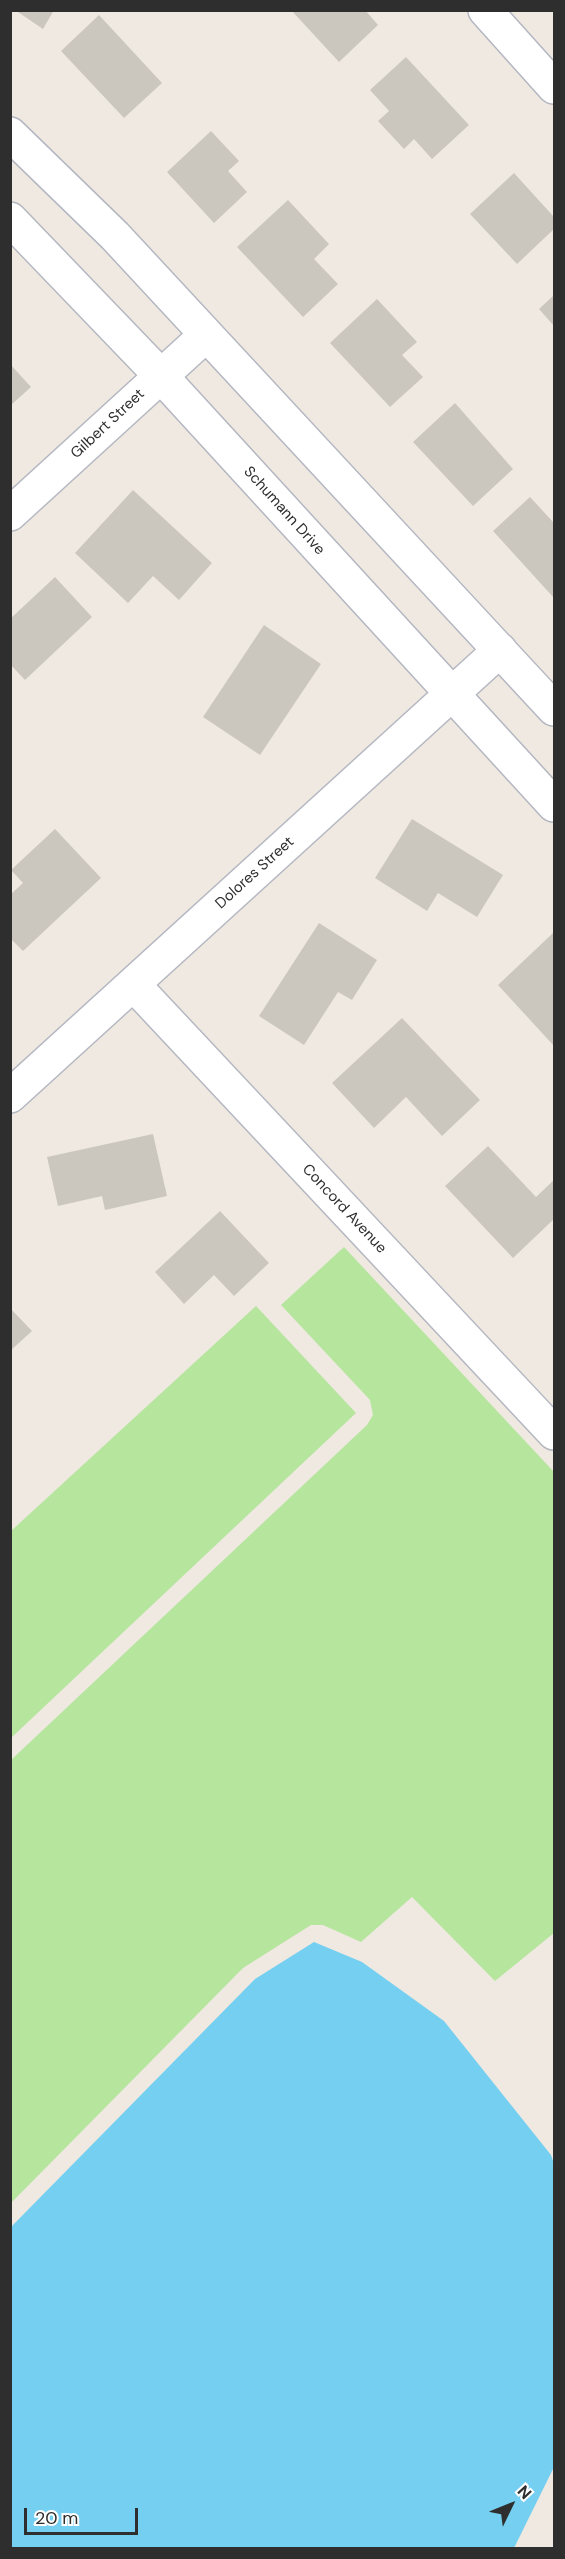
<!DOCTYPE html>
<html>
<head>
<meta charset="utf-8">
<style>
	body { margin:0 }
	#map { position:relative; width:565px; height:2559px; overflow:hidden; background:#efe9e1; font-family:"DM Sans",sans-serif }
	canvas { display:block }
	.frame { position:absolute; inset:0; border:12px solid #2e2e2e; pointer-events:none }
	.north { position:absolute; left:481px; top:2475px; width:60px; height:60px; -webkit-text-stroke:4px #fff; paint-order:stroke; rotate:47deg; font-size:16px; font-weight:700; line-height:24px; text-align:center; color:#2e2e2e }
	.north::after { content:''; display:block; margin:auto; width:21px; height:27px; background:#2e2e2e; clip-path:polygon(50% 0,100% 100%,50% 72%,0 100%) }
	.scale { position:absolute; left:24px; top:2508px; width:114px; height:27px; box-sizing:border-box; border:3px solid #2e2e2e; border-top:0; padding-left:8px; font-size:18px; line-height:21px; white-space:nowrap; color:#2e2e2e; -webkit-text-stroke:4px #fff; paint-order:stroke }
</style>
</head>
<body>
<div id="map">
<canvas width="565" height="2559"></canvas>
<div class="frame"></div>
<div class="north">N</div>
<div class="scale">20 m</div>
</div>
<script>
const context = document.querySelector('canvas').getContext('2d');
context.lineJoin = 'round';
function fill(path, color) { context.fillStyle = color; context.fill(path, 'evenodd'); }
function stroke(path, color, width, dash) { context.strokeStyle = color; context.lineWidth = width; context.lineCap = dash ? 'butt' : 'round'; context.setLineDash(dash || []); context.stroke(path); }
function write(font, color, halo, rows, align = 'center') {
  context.font = font + ' "DM Sans",sans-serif'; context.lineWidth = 5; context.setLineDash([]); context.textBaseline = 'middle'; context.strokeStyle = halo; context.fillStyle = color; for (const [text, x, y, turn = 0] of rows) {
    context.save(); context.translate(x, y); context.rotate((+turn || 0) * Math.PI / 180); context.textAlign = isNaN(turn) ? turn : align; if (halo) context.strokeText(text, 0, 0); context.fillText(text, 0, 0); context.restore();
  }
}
fill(new Path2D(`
	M344 1247 554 1472V1933L495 1981 412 1897 361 1942 323 1925H311L243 1968 11 2203V1760L367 1425 373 1415 370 1400 281 1305Z
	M256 1306 356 1413 11 1738V1531Z`), '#b6e59e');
fill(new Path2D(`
	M314 1942 362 1962 444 2021 551 2155 554 2164V2467L514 2548H11V2227L255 1979Z`), '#75cff0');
fill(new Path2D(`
	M15 10H54L43 29Z
	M291 10H365L378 25 339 62Z
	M99 15 162 83 124 118 61 51Z
	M406 57 469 125 432 159 414 139 404 149 378 121 389 111 370 90Z
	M211 131 239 161 228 171 247 192 214 223 167 172Z
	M514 173 554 217V229L517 264 470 214Z
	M288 200 329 244 314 259 338 284 303 317 237 247Z
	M554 295V326L539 309Z
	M377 299 417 342 402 355 423 377 390 407 330 343Z
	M10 364 31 387 10 406Z
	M455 403 513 469 473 506 413 442Z
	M133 490 212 563 179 600 153 576 128 603 75 553Z
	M530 497 554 523V598L493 531Z
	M55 577 92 617 25 680 10 664V619Z
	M264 625 321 664 260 755 203 717Z
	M412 819 503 875 477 917 438 893 427 911 375 878Z
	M55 829 101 878 23 951 10 938V895L23 883 11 870Z
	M319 923 377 960 352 1000 338 992 304 1045 259 1016Z
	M553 933 554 935V1046L498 985Z
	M402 1018 480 1100 442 1136 406 1097 374 1128 332 1083Z
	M153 1134 167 1196 105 1210 102 1196 58 1206 47 1157Z
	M488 1146 536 1197 554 1180V1219L513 1258 445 1186Z
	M220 1211 269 1263 234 1296 214 1275 184 1304 155 1272Z
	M10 1308 32 1331 10 1351Z`), '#cbc7bf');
const street = new Path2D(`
	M485 10 554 87
	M10 514 206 335
	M133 984 554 1433
	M10 1096 500 650`);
const secondary = new Path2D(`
	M10 134 115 236 554 709
	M10 219 161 376 554 805`);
stroke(street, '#b4b7c1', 36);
stroke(secondary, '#b4b7c1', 36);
stroke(street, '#fff', 33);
stroke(secondary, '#fff', 33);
write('15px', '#2e2e2e', '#fff', [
	["Gilbert Street",108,424,-43],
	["Schumann Drive",284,511,48],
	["Dolores Street",255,873,-42],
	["Concord Avenue",344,1209,47]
]);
</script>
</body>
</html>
